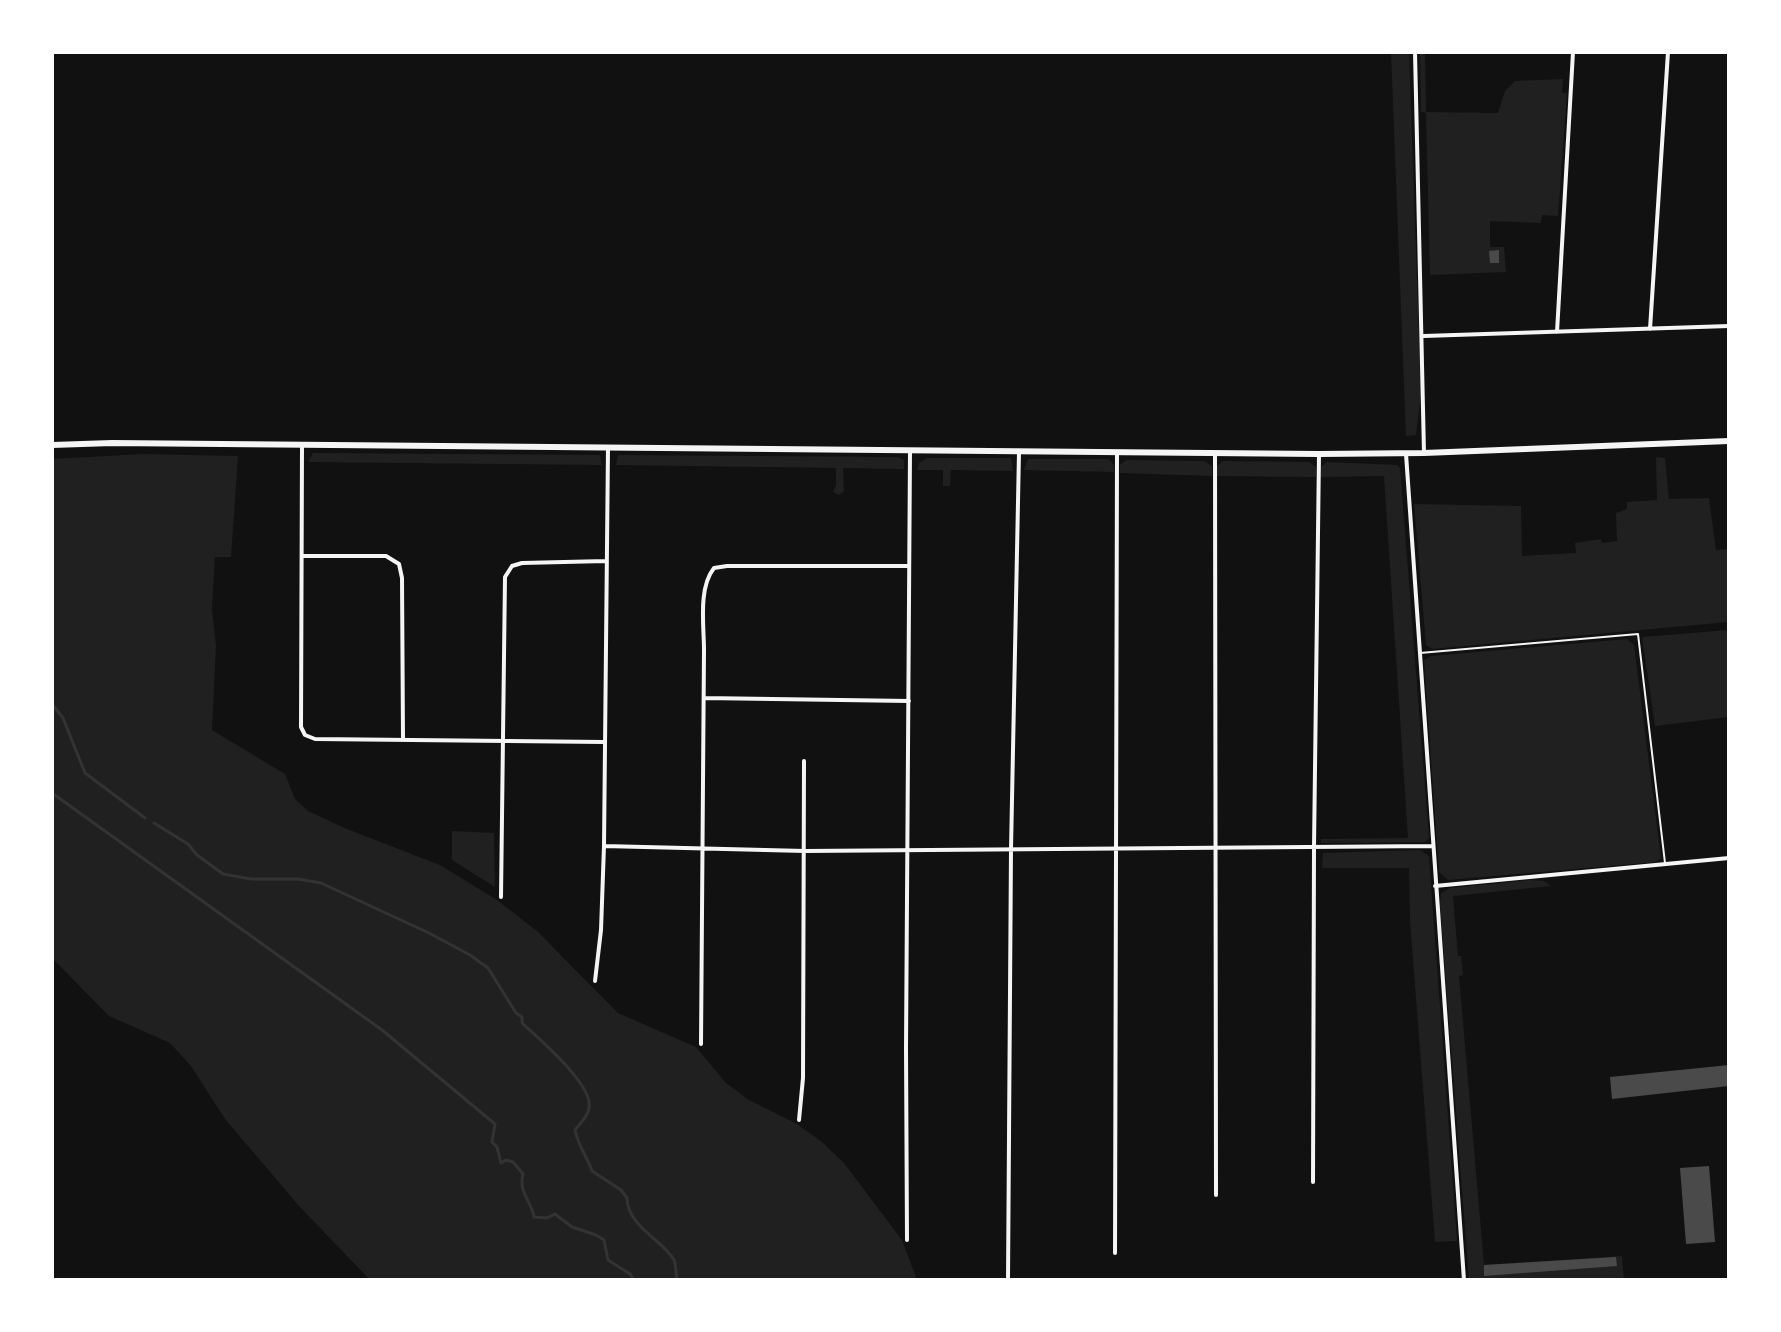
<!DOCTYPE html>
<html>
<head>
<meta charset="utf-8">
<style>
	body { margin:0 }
	#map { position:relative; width:1781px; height:1332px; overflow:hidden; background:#111; font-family:Helvetica,sans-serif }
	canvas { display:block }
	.frame { position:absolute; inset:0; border:54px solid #fff; pointer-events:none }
</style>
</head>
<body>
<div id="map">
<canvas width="1781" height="1332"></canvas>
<div class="frame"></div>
</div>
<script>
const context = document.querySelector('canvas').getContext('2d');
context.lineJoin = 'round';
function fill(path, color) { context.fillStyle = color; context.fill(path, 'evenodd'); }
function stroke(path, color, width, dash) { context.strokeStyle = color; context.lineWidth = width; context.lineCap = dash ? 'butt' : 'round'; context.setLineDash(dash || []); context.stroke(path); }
fill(new Path2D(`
	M1391 52H1409L1421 393 1416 435 1406 436Z
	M1420 52H1425L1426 112 1498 113 1505 91 1515 81 1563 79 1562 93H1567L1558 216 1542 215 1541 223 1490 221V247H1504L1506 272 1430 275 1426 113 1421 112Z
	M313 453 600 455 602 465 308 462Z
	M143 454 238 456 231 557H215L212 609 216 646 212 730 285 774 295 799 308 811 347 829 440 865 497 900 537 931 618 1013 696 1047 726 1083 749 1100 797 1124 822 1142 844 1163 902 1240 917 1280H370L299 1206 225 1119 191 1066 170 1043 109 1016 52 958V459Z
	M618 455 898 457 904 460V469L843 468 844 491 839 495 833 492 836 485V468L616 465Z
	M1656 457 1665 458 1669 499 1709 498 1716 550 1729 549V622L1432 649 1426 645 1414 504 1521 506 1522 556 1576 553 1575 543 1601 539 1602 543 1617 541 1616 513 1627 509V502L1657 500Z
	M927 458H1011L1013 471 951 470 950 486H943V470H917L919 463Z
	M1028 459H1109L1114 465V472L1024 470Z
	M1126 460 1204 461 1212 466V476L1120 473V465Z
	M1223 461 1309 462 1316 467V477L1217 476V466Z
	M1327 462 1397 465 1400 468 1429 838 1425 842 1321 843V839L1408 838 1384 476 1321 477V467Z
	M1729 630V717L1655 726 1642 637Z
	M1627 639 1634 645 1661 858 1656 862 1448 880 1439 872 1424 660 1431 656Z
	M452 831 494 833 495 887 452 860Z
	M1420 850 1429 856 1457 1241 1435 1242 1410 921 1409 868H1322L1323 853Z
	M1531 880 1544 881 1551 886 1453 896 1458 956H1461L1463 975 1459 976 1484 1265 1622 1256 1624 1280H1469L1440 903 1441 893 1450 888Z`), '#202020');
stroke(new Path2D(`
	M52 704 63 718 85 773 145 818
	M52 793 382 1030 495 1124 492 1142 497 1147 501 1163 506 1160 513 1162 523 1174C518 1192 532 1202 534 1217L547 1218 555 1214 572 1227 596 1235 604 1240 608 1260 630 1274 634 1280
	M154 823 188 844 197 855 223 874 251 879H298L321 883 429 933 470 955 488 968 516 1013 522 1017V1023C538 1038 594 1085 589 1108 588 1117 580 1123 575 1130 578 1146 587 1156 592 1171L621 1190 627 1198C627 1226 664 1241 674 1260 676 1265 676 1274 677 1280`), '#333', 3);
fill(new Path2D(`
	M1499 250V263H1490L1489 251Z
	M1729 1065V1086L1612 1099 1610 1077Z
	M1709 1166 1715 1242 1686 1244 1680 1168Z
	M1616 1257 1617 1266 1484 1276V1265Z`), '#4a4a4a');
stroke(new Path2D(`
	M1420 653 1638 634 1665 863`), '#f5f5f5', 2);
stroke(new Path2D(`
	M1415 52 1424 453
	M1650 329 1668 52
	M1557 332 1573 52
	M1424 336 1729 326
	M302 445 301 727 305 735 315 739 604 742
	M1215 454 1216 1195
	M1406 454 1464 1280
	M302 556H386L399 564 402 578 403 739
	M704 698 909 701
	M604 846 805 851 1433 846
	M1435 886 1729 858
	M501 897 505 577 512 566 522 563 606 561
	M595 981 601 930 604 846 608 447
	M701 1044 704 650C704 626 698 588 714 568L727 566H909
	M799 1120 803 1078 804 761
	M1313 1182 1314 847 1319 454
	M907 1240 906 1048 910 451
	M1115 1253 1117 453
	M1008 1280 1011 849 1019 452`), '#f5f5f5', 4);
stroke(new Path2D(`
	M52 445 112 443 1319 454 1424 453 1729 441`), '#f5f5f5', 6);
</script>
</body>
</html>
